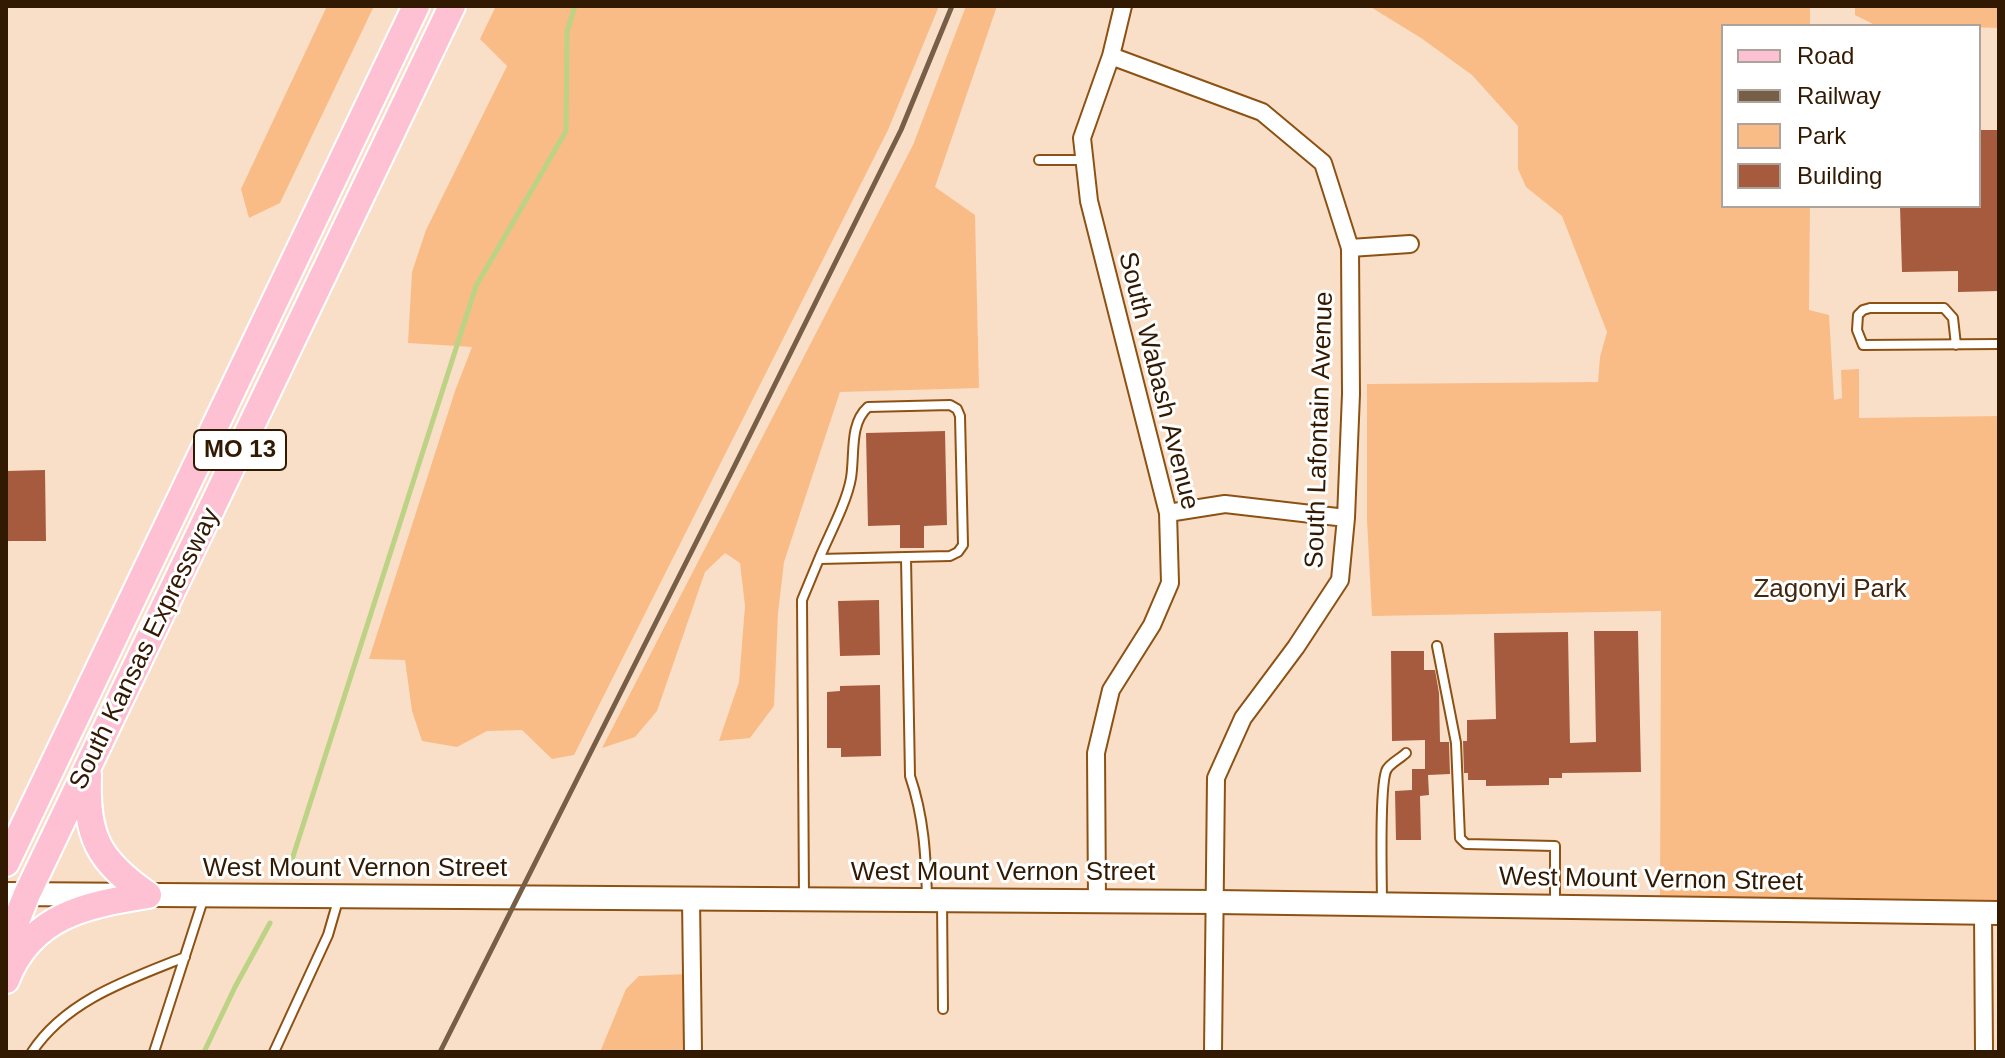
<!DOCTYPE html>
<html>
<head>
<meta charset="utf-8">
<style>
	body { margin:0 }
	#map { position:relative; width:2005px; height:1058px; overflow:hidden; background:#fadfc8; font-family:Arial,sans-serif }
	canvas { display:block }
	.frame { position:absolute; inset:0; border:8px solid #321a02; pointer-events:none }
	.legend { position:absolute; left:1721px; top:24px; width:260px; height:184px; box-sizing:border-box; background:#fff; border:2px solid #ada39a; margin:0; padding:10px 14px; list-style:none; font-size:24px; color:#321a02 }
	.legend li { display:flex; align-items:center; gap:16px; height:40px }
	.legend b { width:40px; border:2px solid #ada39a }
</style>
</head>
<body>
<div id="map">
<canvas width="2005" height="1058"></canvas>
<div class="frame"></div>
<ul class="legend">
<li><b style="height:10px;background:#fdc1d3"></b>Road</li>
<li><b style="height:10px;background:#775e46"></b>Railway</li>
<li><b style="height:22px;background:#fabc87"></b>Park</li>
<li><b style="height:22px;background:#a65b3e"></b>Building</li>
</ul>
</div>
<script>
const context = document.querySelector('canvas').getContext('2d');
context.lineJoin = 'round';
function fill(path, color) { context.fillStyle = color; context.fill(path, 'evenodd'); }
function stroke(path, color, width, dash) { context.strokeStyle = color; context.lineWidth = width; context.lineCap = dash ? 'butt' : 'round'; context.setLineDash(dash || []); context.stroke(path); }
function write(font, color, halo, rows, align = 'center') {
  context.font = font + ' Arial,sans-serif'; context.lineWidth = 6; context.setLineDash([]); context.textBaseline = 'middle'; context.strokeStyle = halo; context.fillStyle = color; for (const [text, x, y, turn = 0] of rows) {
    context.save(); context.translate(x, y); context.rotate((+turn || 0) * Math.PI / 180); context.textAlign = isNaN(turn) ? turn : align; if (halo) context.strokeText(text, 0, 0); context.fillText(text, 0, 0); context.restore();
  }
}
fill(new Path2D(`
	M327 6H374L280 203 249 218 241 189Z
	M496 6H939L888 130 574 755 552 759 522 730 487 731 457 747 422 741 412 711 405 660 369 659 455 391 472 347 408 343 412 272 426 230 507 66 480 39Z
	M966 6H997L935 187 975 215 979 388 840 392 784 562 778 613 774 706 750 738 719 741 739 682 745 606 740 563 725 553 705 572 657 711 635 737 602 748 913 145Z
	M1369 6H1810V26H1723V206H1810L1809 310 1829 315 1834 400 1842 398 1841 370 1859 369V418L1999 416V904L1660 901 1661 611 1372 616 1367 520V384L1598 382 1600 357 1607 332 1562 216 1526 187 1518 169V126L1472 75 1421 38Z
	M1855 6H1999V28L1873 24 1855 15Z
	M686 974 685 1052H600L626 989 639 976Z`), '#fabc87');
stroke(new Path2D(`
	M288 872 476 286 566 131 567 32 575 6
	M204 1052 235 987 270 923`), '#bcd284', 5);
fill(new Path2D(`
	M1979 130H1999V291L1958 292V271L1902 272 1900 206H1979Z
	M945 431 947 525 924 526V548H900V525L868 526 866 433Z
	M45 470 46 541H6V471Z
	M879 600 880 655 840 656 838 601Z
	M1594 631H1638L1641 772 1562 773V778H1549V785L1486 786V780H1468V773H1464L1463 741H1467V720L1496 719 1494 633 1568 632 1570 743 1596 742Z
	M1391 651H1424V670H1435L1439 693 1440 742H1449V744L1450 774 1428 775 1429 795 1420 796 1421 840H1396L1395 791 1412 790V769H1425V740L1392 741Z
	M880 685 881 756 841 757V748H827V692L840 691V686Z`), '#a65b3e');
const lane = new Path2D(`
	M1039 160H1084
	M1956 345 1953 318 1944 308H1870L1863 310 1858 315 1857 330 1863 345 1999 344
	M950 405 957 409 960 416 963 545 958 552 950 556 819 559C829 535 847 502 851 478 855 454 849 424 868 407Z
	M906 558 910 776C924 817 926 856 927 899
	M1437 646 1456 743 1460 838 1466 844 1555 846V906
	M804 899 802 600 819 559
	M942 901 943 1009
	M1382 903C1382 882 1379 782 1387 769 1391 763 1401 758 1406 753
	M32 1052C66 1000 130 979 185 957
	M154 1052 204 897
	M274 1052 328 935 339 897`);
const street = new Path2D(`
	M1111 56 1262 112 1323 163 1350 248 1351 394 1346 518 1340 580 1296 647 1243 718 1216 778 1213 1052
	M1350 248 1410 244
	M1168 513 1225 504 1346 518
	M691 899 693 1052
	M1097 901 1096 753 1111 690 1152 625 1170 583 1168 513 1089 201 1082 138 1111 56 1123 6
	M1983 913 1984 1052`);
const secondary = new Path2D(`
	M6 894 1216 902 1999 913`);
const primary = new Path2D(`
	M88 775C86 836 97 860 148 895
	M6 863 416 6
	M6 946 27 894 452 6
	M6 980C31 915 86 905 148 895`);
stroke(lane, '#8d5213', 12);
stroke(street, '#8d5213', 20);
stroke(secondary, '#8d5213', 26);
stroke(primary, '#fff', 30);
stroke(lane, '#fff', 8);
stroke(street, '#fff', 16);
stroke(secondary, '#fff', 22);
stroke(primary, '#fdc1d3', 26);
stroke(new Path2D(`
	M440 1052 735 465 901 130 952 6`), '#775e46', 5);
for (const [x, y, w] of [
	[240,450,92]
]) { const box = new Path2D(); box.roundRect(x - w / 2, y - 20, w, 40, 6); context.fillStyle = '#fff'; context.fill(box); stroke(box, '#321a02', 2); }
write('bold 24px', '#321a02', null, [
	["MO 13",240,450]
]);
write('26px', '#321a02', '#fff', [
	["South Wabash Avenue",1158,381,76],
	["South Lafontain Avenue",1320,430,-88],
	["South Kansas Expressway",145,649,-64],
	["West Mount Vernon Street",355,869],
	["West Mount Vernon Street",1003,873],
	["West Mount Vernon Street",1651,880,1]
]);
write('26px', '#41270e', '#fff', [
	["Zagonyi Park",1830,590]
]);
</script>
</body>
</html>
